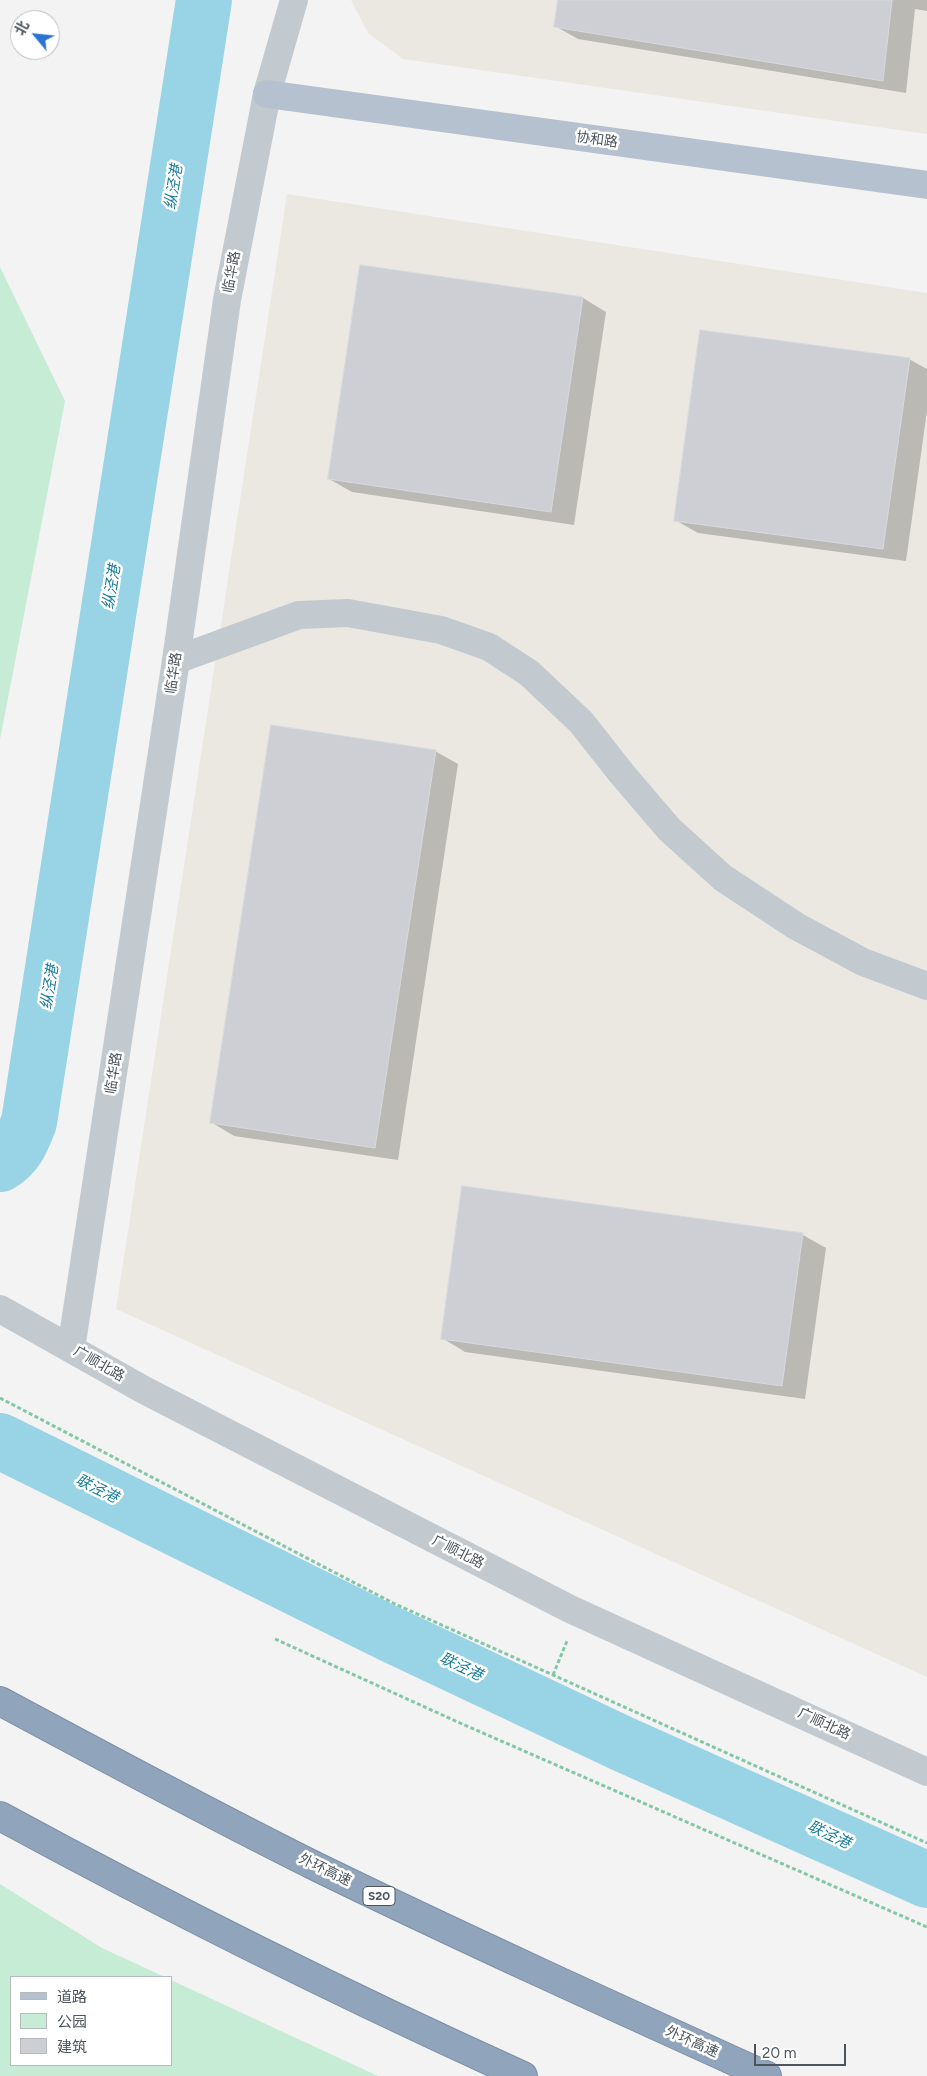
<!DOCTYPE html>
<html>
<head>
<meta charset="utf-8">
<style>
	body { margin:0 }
	#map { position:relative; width:927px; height:2076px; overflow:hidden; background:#f4f3f3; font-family:Figtree,"Noto Sans SC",sans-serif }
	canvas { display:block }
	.legend { position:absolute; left:10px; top:1976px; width:162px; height:90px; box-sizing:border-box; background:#fff; border:1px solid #b7bbbf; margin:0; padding:6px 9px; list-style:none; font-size:15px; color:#4c555e }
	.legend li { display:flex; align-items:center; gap:10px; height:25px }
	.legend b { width:25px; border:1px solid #b7bbbf }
	.north { position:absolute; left:10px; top:10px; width:50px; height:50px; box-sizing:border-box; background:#fff; border:1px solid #b7bbbf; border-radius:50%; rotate:298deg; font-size:14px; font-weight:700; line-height:20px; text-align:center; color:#4c555e }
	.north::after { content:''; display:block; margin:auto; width:18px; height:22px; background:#2d73d4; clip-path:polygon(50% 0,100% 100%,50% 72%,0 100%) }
	.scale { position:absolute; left:754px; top:2044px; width:92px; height:22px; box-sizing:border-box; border:2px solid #4c555e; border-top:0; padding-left:6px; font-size:15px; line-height:18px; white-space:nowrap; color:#4c555e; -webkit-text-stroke:4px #fff; paint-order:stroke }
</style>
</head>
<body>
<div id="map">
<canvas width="927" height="2076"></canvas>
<ul class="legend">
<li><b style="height:6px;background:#b5c1ce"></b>道路</li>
<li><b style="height:14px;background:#c7ecd6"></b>公园</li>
<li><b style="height:14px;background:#cdcfd4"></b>建筑</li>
</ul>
<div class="north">北</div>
<div class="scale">20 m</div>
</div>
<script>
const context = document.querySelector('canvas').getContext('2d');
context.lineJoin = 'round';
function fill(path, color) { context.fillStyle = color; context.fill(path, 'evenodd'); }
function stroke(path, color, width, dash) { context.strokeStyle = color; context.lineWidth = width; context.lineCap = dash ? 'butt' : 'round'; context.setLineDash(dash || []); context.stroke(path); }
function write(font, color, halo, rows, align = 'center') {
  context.font = font + ' Figtree,"Noto Sans SC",sans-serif'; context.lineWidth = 5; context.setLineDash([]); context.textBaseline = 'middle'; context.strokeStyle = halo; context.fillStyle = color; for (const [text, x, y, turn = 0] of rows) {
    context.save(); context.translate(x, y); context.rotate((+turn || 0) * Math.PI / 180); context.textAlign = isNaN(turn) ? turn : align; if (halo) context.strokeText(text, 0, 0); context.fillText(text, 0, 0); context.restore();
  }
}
fill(new Path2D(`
	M351 0H927V134L403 59 368 33Z
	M287 194 927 293V1677L116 1309Z`), '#eae8e1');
fill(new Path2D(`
	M0 267 65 401 0 740Z
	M0 1884 102 1948 165 1977H11V2065H171V1980L378 2076H0Z`), '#c7ecd6');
fill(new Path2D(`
	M559 0H927V11L915 9 906 93 578 39 555 26Z
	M583 298 606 312 574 525 352 492 329 479Z
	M909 359 927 369V411L906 561 698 533 675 520Z
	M435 751 458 764 398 1160 234 1136 211 1122Z
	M463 1188 803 1235 826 1248 805 1399 465 1352 442 1338Z`), '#0003');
stroke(new Path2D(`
	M0 1164C17 1154 22 1140 29 1122L204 0
	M0 1441 392 1635 623 1744 927 1880`), '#98d4e5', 56);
const building = new Path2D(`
	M558 0H892L883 81 554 27Z
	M360 265 583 297 551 512 328 479Z
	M700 330 910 358 883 549 674 521Z
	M271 725 436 750 375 1148 210 1123Z
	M462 1186 803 1233 782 1386 441 1339Z`);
fill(building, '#cdcfd4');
stroke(building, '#d7d9dd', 1);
const highway = new Path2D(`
	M0 1701C106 1758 212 1815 319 1868 467 1940 617 2008 767 2076
	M0 1816C171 1909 346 1996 523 2076`);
stroke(highway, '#7b8fa7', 30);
stroke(new Path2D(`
	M0 1398 395 1604 927 1843
	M275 1639 460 1723 927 1927
	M553 1675 567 1641`), '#82c7a6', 3, [4, 2.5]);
stroke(new Path2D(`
	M176 660 299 615 348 613 441 630 489 647 529 673 581 722 622 774 669 829 723 878 796 926 863 962 927 986
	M0 1309 144 1390 570 1609 927 1772
	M71 1349 176 660 227 300 267 94 294 0`), '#c2c9cf', 28);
stroke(new Path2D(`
	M267 94 927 185`), '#b5c1ce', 28);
stroke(highway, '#90a4bb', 28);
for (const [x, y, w] of [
	[379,1896,32]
]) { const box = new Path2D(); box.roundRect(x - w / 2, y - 9.5, w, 19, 4); context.fillStyle = '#fff'; context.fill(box); stroke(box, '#4c555e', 1); }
write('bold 12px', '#4c555e', null, [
	["S20",379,1896]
]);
write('14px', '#4c555e', '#fff', [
	["协和路",597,140,8],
	["临华路",232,272,-80],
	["临华路",174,673,-82],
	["临华路",114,1073,-81],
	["广顺北路",99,1364,30],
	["广顺北路",458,1552,27],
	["广顺北路",824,1724,25],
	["外环高速",325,1870,26],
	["外环高速",692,2042,24]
]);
write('italic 15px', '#1a7e9b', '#fff', [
	["纵泾港",174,187,-81],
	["纵泾港",112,587,-81],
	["纵泾港",50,987,-81],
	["联泾港",97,1489,26],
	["联泾港",461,1667,25],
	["联泾港",829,1835,25]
]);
</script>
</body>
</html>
